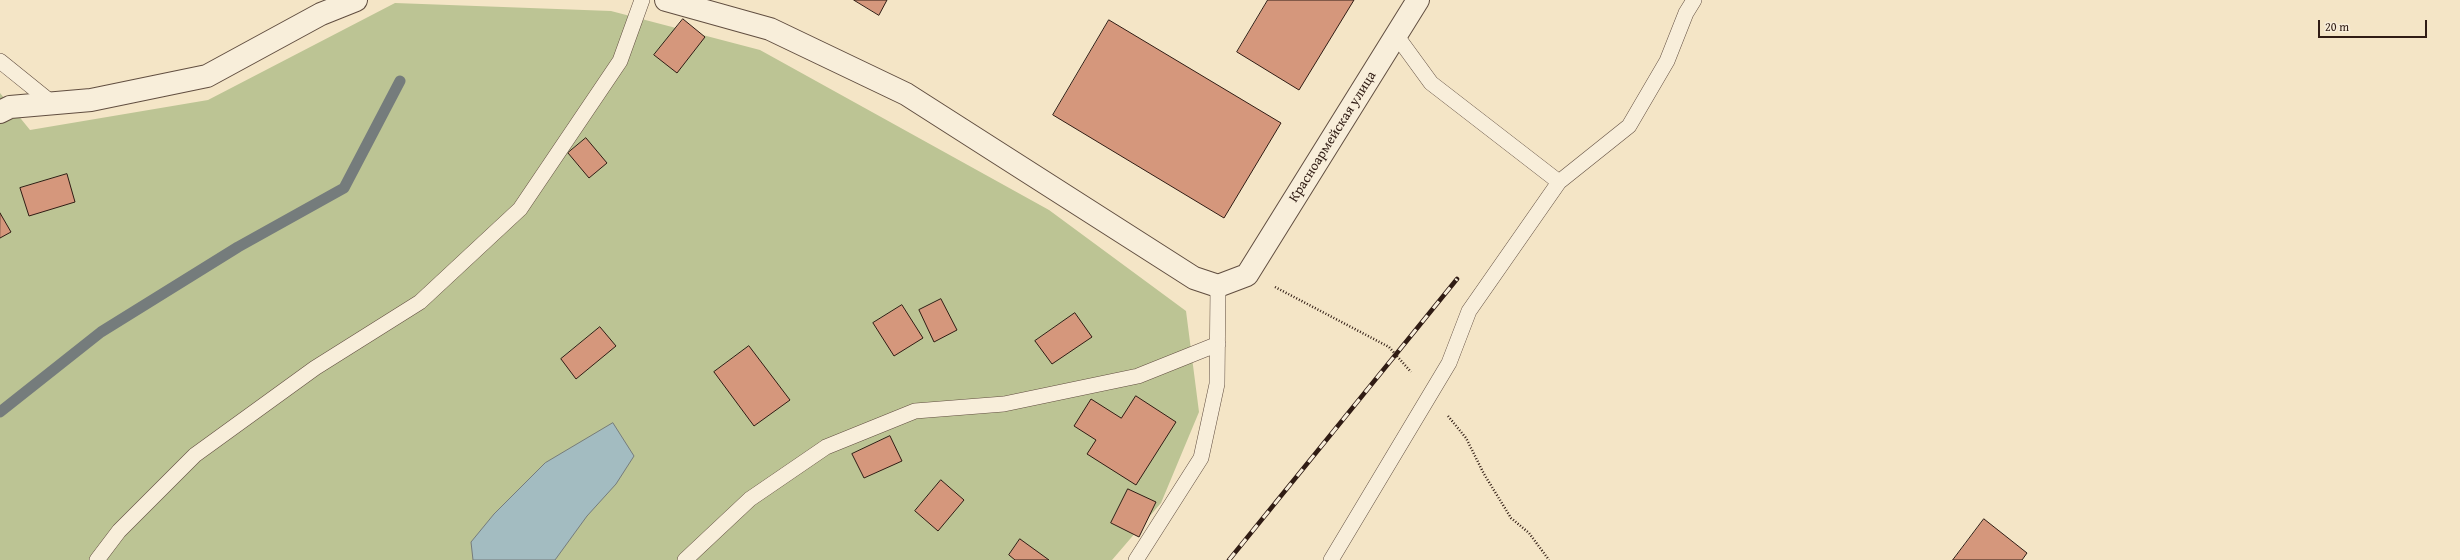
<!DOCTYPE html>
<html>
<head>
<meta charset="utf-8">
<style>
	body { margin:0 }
	#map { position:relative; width:2460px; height:560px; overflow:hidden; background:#f4e5c6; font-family:"Gentium Book Plus",serif }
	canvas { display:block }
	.scale { position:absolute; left:2318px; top:20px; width:109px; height:18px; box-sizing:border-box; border:2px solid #301c14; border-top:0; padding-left:5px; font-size:12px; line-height:14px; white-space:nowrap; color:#301c14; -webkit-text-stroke:3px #f8eeda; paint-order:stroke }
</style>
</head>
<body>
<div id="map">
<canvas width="2460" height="560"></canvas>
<div class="scale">20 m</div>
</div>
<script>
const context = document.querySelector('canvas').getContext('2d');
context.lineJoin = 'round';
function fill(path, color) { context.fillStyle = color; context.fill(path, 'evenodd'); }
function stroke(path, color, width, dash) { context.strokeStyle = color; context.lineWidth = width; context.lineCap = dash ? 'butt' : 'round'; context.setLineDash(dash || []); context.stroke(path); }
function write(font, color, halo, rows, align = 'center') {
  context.font = font + ' "Gentium Book Plus",serif'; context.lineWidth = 3.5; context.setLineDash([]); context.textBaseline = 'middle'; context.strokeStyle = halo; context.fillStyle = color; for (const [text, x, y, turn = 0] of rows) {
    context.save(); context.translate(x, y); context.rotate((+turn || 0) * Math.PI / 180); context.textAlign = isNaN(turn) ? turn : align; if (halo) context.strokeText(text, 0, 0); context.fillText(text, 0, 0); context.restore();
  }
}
fill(new Path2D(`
	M395 3 611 11 760 50 1049 210 1186 311 1199 412 1161 503 1112 560H0V93L30 130 208 100Z`), '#bcc494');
const water = new Path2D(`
	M613 423 634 456 616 484 587 516 555 560H473L471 542 494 514 545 463Z`);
fill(water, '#a3bcc1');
stroke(water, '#757c7c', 1);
stroke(new Path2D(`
	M0 412 101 332 238 247 344 188 400 81`), '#757c7c', 11);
const building = new Path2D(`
	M854 0H887L879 15Z
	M1268 0H1354L1299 90 1237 52Z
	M683 19 705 37 677 73 654 55Z
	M1109 20 1281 123 1224 218 1053 115Z
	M586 138 607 163 589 178 568 153Z
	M67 174 75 202 29 216 20 188Z
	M0 213 11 232 0 238Z
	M941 299 957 330 934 342 919 310Z
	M902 305 923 338 894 356 873 323Z
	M1075 313 1092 337 1052 364 1035 341Z
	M600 327 616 346 576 379 561 359Z
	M749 346 790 400 754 426 714 372Z
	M1136 396 1176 422 1136 485 1087 454 1096 440 1074 426 1091 399 1121 418Z
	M890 436 902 461 864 478 852 454Z
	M941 480 964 500 938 531 915 511Z
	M1128 489 1156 502 1139 537 1111 523Z
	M1984 519 2027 553 2022 560H1953Z
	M1020 539 1049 560H1015L1009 555Z`);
fill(building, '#d5977c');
stroke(building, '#301c14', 1);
const lane = new Path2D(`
	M1396 35 1431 83 1559 182 1629 126 1667 61 1686 13 1694 0
	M0 61 52 103
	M97 560 119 531 195 455 315 368 420 302 520 209 620 61 642 0
	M685 560 750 499 826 447 915 411 1004 404 1138 376 1218 344
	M1136 560 1201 458 1217 384 1218 286
	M1331 560 1449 363 1469 311 1559 182`);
const street = new Path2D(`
	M666 0 770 29 906 94 1194 278 1218 286 1247 275 1418 0
	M0 112 10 107 91 100 207 76 321 14 356 0`);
stroke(lane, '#614e40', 16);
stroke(street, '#614e40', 24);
stroke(new Path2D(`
	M1275 287 1389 347 1411 372
	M1448 416 1466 438 1484 474 1511 518 1529 533 1549 560`), '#301c14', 2.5, [1, 2]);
stroke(lane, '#f8eeda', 15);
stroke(street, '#f8eeda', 22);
const rail = new Path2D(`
	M1229 560 1457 279`);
stroke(rail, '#301c14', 4.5);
stroke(rail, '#f8eeda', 3, [9]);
write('14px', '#301c14', '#f8eeda', [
	["Красноармейская улица",1333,137,-58]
]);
</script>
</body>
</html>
